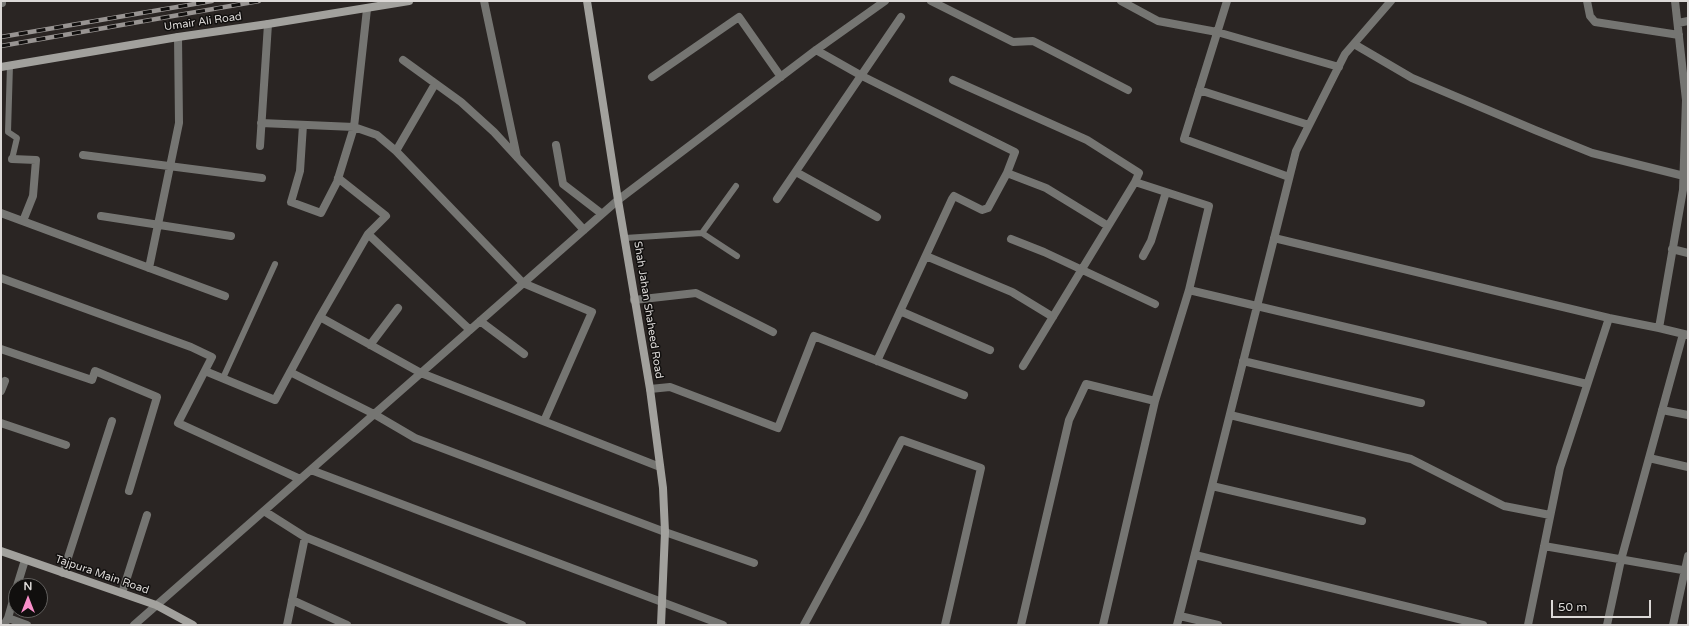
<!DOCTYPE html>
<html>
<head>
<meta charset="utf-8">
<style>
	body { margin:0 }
	#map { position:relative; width:1689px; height:626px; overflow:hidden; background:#2a2523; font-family:"Varela Round",sans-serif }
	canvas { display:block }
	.frame { position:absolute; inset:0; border:2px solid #dcd9d7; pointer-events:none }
	.north { position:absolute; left:8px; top:578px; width:40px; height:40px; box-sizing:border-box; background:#110f0e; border:1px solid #62605e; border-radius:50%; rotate:0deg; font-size:11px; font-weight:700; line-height:16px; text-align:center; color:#dcd9d7 }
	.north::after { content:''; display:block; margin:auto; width:14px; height:18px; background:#f98fca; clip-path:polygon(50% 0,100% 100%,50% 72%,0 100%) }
	.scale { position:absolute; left:1551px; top:600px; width:100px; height:18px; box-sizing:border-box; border:2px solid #dcd9d7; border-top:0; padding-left:5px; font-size:12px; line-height:14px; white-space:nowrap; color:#dcd9d7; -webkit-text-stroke:3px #110f0e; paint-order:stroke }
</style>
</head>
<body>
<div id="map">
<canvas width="1689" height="626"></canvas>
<div class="frame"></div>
<div class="north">N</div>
<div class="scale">50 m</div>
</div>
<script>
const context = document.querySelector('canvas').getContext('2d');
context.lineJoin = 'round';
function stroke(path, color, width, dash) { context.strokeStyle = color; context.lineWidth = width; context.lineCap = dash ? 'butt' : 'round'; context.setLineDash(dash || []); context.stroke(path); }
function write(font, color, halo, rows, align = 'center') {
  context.font = font + ' "Varela Round",sans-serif'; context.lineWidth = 3; context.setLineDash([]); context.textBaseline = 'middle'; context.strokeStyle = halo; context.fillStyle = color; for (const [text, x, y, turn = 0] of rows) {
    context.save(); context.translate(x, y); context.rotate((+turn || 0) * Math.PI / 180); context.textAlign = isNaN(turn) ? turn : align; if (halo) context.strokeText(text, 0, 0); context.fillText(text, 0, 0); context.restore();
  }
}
stroke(new Path2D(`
	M10 65 8 132 17 138 12 159
	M702 233 736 186
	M625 238 702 233 737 256
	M223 378 275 264`), '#757572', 6);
stroke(new Path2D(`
	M484 1 517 157
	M931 1 1013 42 1033 41 1128 90
	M1121 1 1158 21 1217 32 1339 67
	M1227 1 1184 139 1289 177
	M1587 1 1590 16 1595 22 1679 35
	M2 3V1
	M1678 23 1688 21
	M1354 44 1412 78 1535 130 1592 153 1688 177
	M816 50 862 76 1015 152 1007 173 988 208 982 210 954 196 952 199 877 361
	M403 60 461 102 494 132 584 230
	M652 77 739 17 781 77
	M953 80 1087 140 1139 173 1135 182
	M1199 90 1309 125
	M261 123 354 127 377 135 396 151 523 283 592 312 544 421
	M303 125 300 171 291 202 321 213 337 182 354 127 367 9
	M556 145 563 184 602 214
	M260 146 268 24
	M396 151 435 84
	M83 155 262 178
	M12 159 36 160 33 196 23 221
	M796 172 877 217
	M1007 173 1046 188 1108 226
	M777 199 901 17
	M1 213 225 296
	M101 216 231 236
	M368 234 470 330
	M1274 238 1609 318 1659 328 1688 335
	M1011 239 1044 252 1155 304
	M1672 249 1688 253
	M926 256 1012 292 1053 317
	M1143 256 1151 241 1166 192
	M149 268 179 123 178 37
	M1 278 191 347 212 357 178 423 300 479
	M1189 290 1587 384
	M634 300 696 293 773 332
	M900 311 990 350
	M320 317 421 373 660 467
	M480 321 524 354
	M1659 328 1683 190 1686 100 1675 1
	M370 345 398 308
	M1 349 92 380 95 371 157 397 129 491
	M1243 361 1421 403
	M1023 366 1135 182 1209 206 1189 290 1155 401 1103 625
	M205 371 275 400 320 317 368 234 386 216 338 178
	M290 372 374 414 415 438 665 532 754 563
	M650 389 670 387 778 428 814 336 964 395
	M1 391 5 381
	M1662 410 1688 415
	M1230 415 1411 459 1504 506 1550 515
	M1 423 66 445
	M1649 458 1688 467
	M311 470 723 625
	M1212 486 1362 521
	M264 511 305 537 522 625
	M1544 546 1688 571
	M1195 555 1483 625
	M63 573 112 421
	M17 586 25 560
	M122 593 147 515
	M292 600 347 625
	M1180 616 1218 625
	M8 618 27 625
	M4 625 8 618 16 590
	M134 625 618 200 816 50 885 1
	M287 625 305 537
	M804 625 862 518 902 440 981 468 945 625
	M1021 625 1069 420 1086 384 1155 401
	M1177 625 1296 151 1345 54 1391 1
	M1528 625 1560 468 1609 318
	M1607 625 1621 560 1683 334
	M1673 625 1688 556`), '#757572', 8);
stroke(new Path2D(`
	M587 1 618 200 650 389 663 488 665 532 661 625
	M1 67 178 37 268 24 409 1
	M1 551 156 605 193 625`), '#a2a19d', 8);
const rail = new Path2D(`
	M1 37 212 1
	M1 46 259 1`);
stroke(rail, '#989492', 4.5);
stroke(rail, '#110f0e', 3, [9]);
write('11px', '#dcd9d7', '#110f0e', [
	["Umair Ali Road",203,22,-8],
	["Shah Jahan Shaheed Road",648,310,81],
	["Tajpura Main Road",102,575,19]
]);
</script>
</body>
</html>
